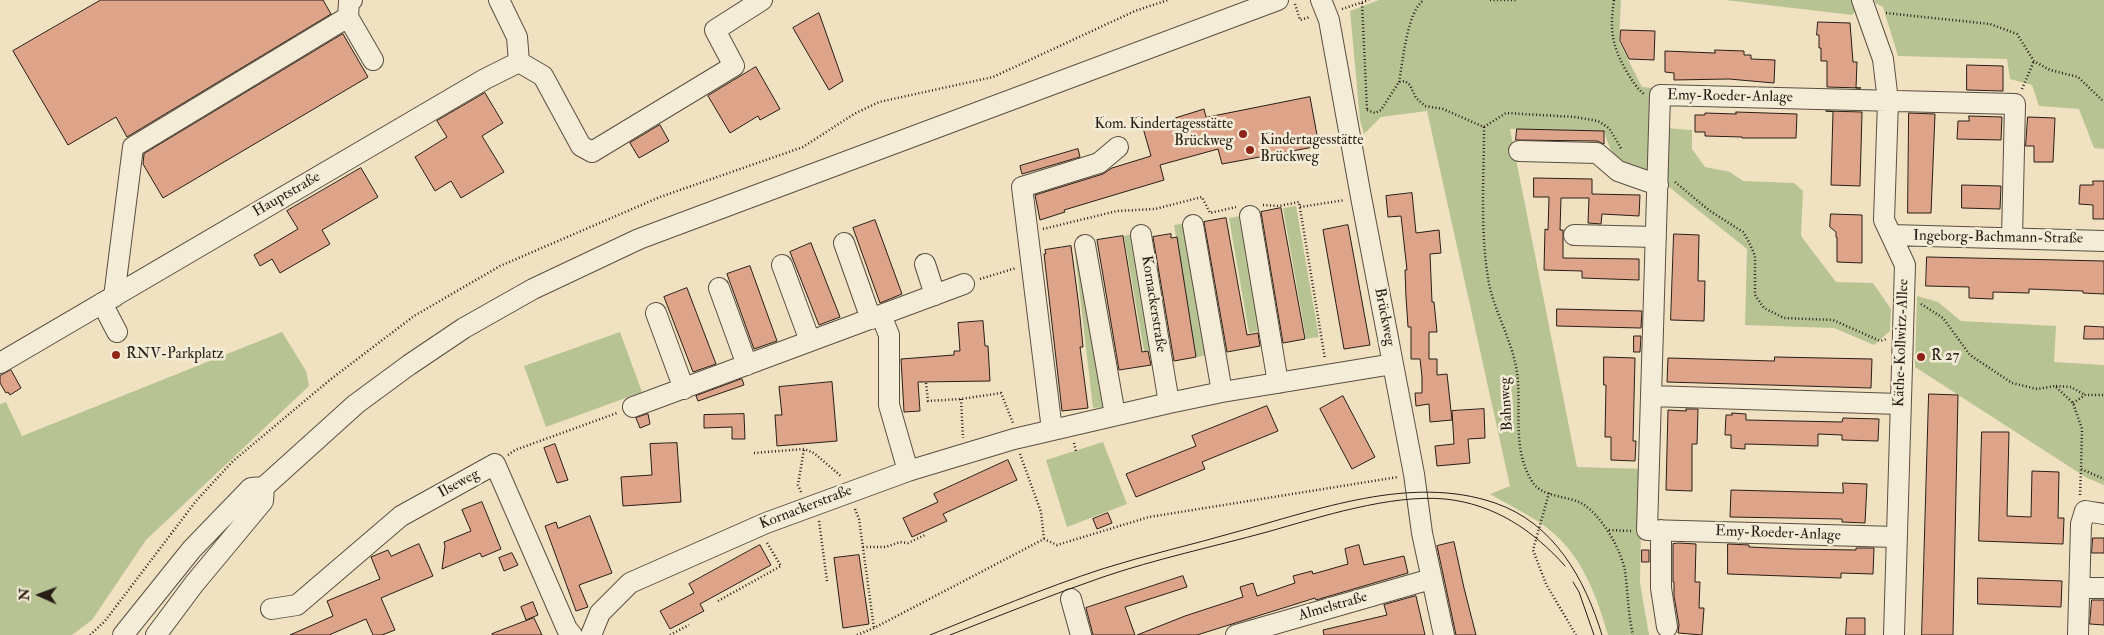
<!DOCTYPE html>
<html>
<head>
<meta charset="utf-8">
<style>
	body { margin:0 }
	#map { position:relative; width:2104px; height:635px; overflow:hidden; background:#f0e2c1; font-family:"IM FELL Double Pica",serif }
	canvas { display:block }
	.north { position:absolute; left:15px; top:570px; width:50px; height:50px; -webkit-text-stroke:4px #f5ecd7; paint-order:stroke; rotate:272deg; font-size:14px; font-weight:700; line-height:20px; text-align:center; color:#281d16 }
	.north::after { content:''; display:block; margin:auto; width:18px; height:22px; background:#281d16; clip-path:polygon(50% 0,100% 100%,50% 72%,0 100%) }
</style>
</head>
<body>
<div id="map">
<canvas width="2104" height="635"></canvas>
<div class="north">N</div>
</div>
<script>
const context = document.querySelector('canvas').getContext('2d');
context.lineJoin = 'round';
function fill(path, color) { context.fillStyle = color; context.fill(path, 'evenodd'); }
function stroke(path, color, width, dash) { context.strokeStyle = color; context.lineWidth = width; context.lineCap = dash ? 'butt' : 'round'; context.setLineDash(dash || []); context.stroke(path); }
function write(font, color, halo, rows, align = 'center') {
  context.font = font + ' "IM FELL Double Pica",serif'; context.lineWidth = 5; context.setLineDash([]); context.textBaseline = 'middle'; context.strokeStyle = halo; context.fillStyle = color; for (const [text, x, y, turn = 0] of rows) {
    context.save(); context.translate(x, y); context.rotate((+turn || 0) * Math.PI / 180); context.textAlign = isNaN(turn) ? turn : align; if (halo) context.strokeText(text, 0, 0); context.fillText(text, 0, 0); context.restore();
  }
}
fill(new Path2D(`
	M1379 0H1621L1619 42 1642 87 1655 88 1651 176C1622 166 1613 162 1604 131L1510 129 1577 467 1642 469 1640 583 1649 635H1608C1597 597 1583 558 1552 532 1537 518 1508 505 1490 494L1510 486 1427 111 1381 117 1364 134 1360 120 1350 11Z
	M1725 0H1851L1856 10 1852 15Z
	M1874 0H2104V149L2094 148 2079 109 2039 106 2032 85 2010 79 2007 59 1898 56 1883 7 1875 3Z
	M1665 128 1692 130V149L1705 167 1730 172 1743 181 1794 183 1803 191 1801 236 1836 282 1873 283 1891 309 1890 331 1874 345 1834 328 1745 325 1747 249 1664 183Z
	M1296 206 1319 337 1306 339 1283 208Z
	M1246 215 1266 330 1249 333 1229 218Z
	M1188 223 1209 355 1196 357 1174 225Z
	M1138 233 1157 349 1144 351 1124 236Z
	M1080 244 1105 407 1093 408 1074 245Z
	M1917 296 1938 302 1961 321 2056 326 2054 362 2104 365V485L2087 478 1915 367Z
	M282 332 306 371 309 386 146 540 92 620 72 635H0V404L6 402 22 436Z
	M620 332 642 392 546 427 524 366Z
	M1103 442 1127 504 1067 527 1046 460Z`), '#b8c393');
const building = new Path2D(`
	M101 0H323L331 14 127 137 116 117 68 145 13 51Z
	M819 13 843 81 829 90 793 28Z
	M1818 22 1850 23 1853 62H1857L1856 88H1861L1827 87V61H1821V48H1819V35H1817Z
	M1621 30 1655 31 1654 60 1629 59 1620 41Z
	M343 34 368 77 163 198 143 164 144 154Z
	M1715 50 1744 51V55H1751V59L1775 60 1774 83 1729 79 1674 80V73L1665 72V51L1715 53Z
	M1967 65 2003 66V91L1967 90Z
	M756 67 780 109 760 120 758 116 730 133 708 96Z
	M485 93 503 123 482 136 504 172 461 198 451 181 435 191 415 157 447 137 437 121Z
	M1310 97 1319 146 1222 164 1218 149 1160 165 1164 180 1064 210 1065 212 1040 220 1035 195 1103 174 1112 168 1151 156 1143 128 1204 109 1206 117Z
	M1826 111 1862 112 1860 186 1831 185 1833 112Z
	M1736 112 1797 114 1796 138H1742V137L1705 136V132H1695V115H1705V113L1736 114Z
	M1909 113 1935 114 1931 213H1908Z
	M1969 116 2002 117 2001 140 1957 139 1958 121H1969Z
	M2028 117 2055 118 2053 162H2034V146H2026Z
	M660 125 669 141 639 158 630 143Z
	M1517 129 1604 131V144L1597 141 1516 140Z
	M1078 149 1080 157 1022 174 1020 166Z
	M361 168 378 197 322 230 330 244 280 273 272 259 260 266 254 255 298 229 287 211Z
	M1534 178 1592 179V194L1640 195 1639 216 1602 214 1601 224 1588 223 1589 198H1561L1560 230H1563V258L1639 259V280L1582 278V271L1544 270 1545 229 1548 230 1549 197H1534Z
	M2093 181H2104V219H2093V205L2079 204 2080 185H2093Z
	M1962 185 2001 186 2000 209 1962 208Z
	M1412 193 1416 233 1439 230 1441 253 1430 254 1432 302H1434L1437 332H1429V359H1437V375L1447 374 1452 420 1430 422 1429 404 1416 406 1415 393H1422V377L1420 359H1411V327H1408L1406 297 1405 270H1407L1401 216 1388 217 1386 196Z
	M1281 208 1305 339 1283 343 1261 212Z
	M1831 214 1862 215V263L1837 262V237H1836V232L1830 227Z
	M1226 218 1247 335 1258 333 1260 346 1227 352 1204 222Z
	M875 220 902 294 880 303 853 228Z
	M1348 225 1370 345 1344 349 1323 230Z
	M1171 234V238L1177 237 1196 357 1174 361 1153 237Z
	M1674 234 1699 235 1698 281H1705L1704 321 1671 320Z
	M1123 236 1142 352 1148 351 1151 365 1119 370 1097 240Z
	M811 243 840 317 819 325 790 252Z
	M1071 246 1079 307 1083 347H1080L1088 408 1062 411 1044 254H1046L1045 250Z
	M1927 257 2104 261V294L2083 293V291L2029 289V293L1993 292V299L1969 298V287L1926 286Z
	M750 266 777 341 754 349 727 274Z
	M687 288 716 364 693 372 664 297Z
	M1557 309 1642 311 1641 328 1557 326Z
	M983 321 985 346H988L990 381 918 382 920 411 904 412 901 359 954 355V351H960L958 323Z
	M2085 326 2104 327V339H2084Z
	M1634 336H1641L1640 352H1634Z
	M1604 357 1635 358 1633 441H1636L1635 461 1611 460V437H1605L1606 385H1604Z
	M1775 357 1872 359 1871 388 1667 382 1668 358 1774 361Z
	M11 370 21 388 10 395 8 392 6 393 0 383V376Z
	M742 379 744 385 698 401 696 396Z
	M832 382 837 441 777 446 775 415H782L779 387Z
	M1929 394 1958 395 1953 635H1922Z
	M1343 396 1375 457 1352 469 1320 409Z
	M1267 406 1278 431 1202 462 1205 469 1136 497 1126 474 1196 446 1192 436Z
	M1484 409 1485 438 1468 439 1470 463 1437 466 1435 446 1454 444 1452 411Z
	M1686 409H1698L1697 444H1692V491L1666 490 1668 410 1686 411Z
	M1732 413 1746 414V420L1842 422 1843 418 1879 419 1878 441 1842 440V435L1818 434V446L1745 444V449L1731 448V435H1725L1726 415H1732Z
	M648 414 650 424 640 428 636 418Z
	M744 414 745 439H732V427L704 428V415Z
	M1982 432H2009L2007 516 2031 517 2032 471 2059 472 2058 518H2064L2063 544 1979 541Z
	M677 443 681 502 623 506 621 477 652 475 650 444Z
	M555 444 568 480 557 483 544 448Z
	M1008 460 1017 480 943 514 947 521 912 537 903 518 938 502 934 494Z
	M1843 483 1867 484 1865 523 1842 522V519L1730 517 1731 490 1843 493Z
	M482 502 501 549 482 557 480 553 442 569 445 546 444 542 471 531 462 510Z
	M1108 513 1112 523 1097 529 1093 519Z
	M590 516 612 573 579 585 588 607 576 611 545 526 556 522 558 528Z
	M2093 538H2104V553H2092Z
	M1454 542 1464 588 1476 635H1456L1437 546Z
	M1679 543 1696 544 1695 582H1700L1699 608H1704L1702 635 1678 633 1679 625 1674 596V582H1673V544Z
	M419 544 433 576 381 598 395 630 382 635H373L366 619 329 635H290L333 616 327 601 380 579 371 557 388 550 391 556Z
	M1728 544 1749 545V547L1795 549 1856 550V548H1874L1873 574 1841 573V578L1728 574Z
	M760 545 771 565 700 604 704 611 670 629 660 611 694 593 689 584Z
	M1359 545 1364 565 1404 556 1408 573 1316 600 1315 598 1197 635H1137L1185 616 1243 597 1240 587 1253 583 1257 596 1295 583 1293 576 1312 571 1313 574 1348 564 1345 549Z
	M1642 550H1649V562H1642Z
	M512 553 518 565 504 571 499 558Z
	M859 555 869 624 843 628 834 558Z
	M1183 576 1187 587 1125 607 1135 635H1093L1086 608Z
	M1978 578 2062 581 2061 607 1978 604Z
	M1416 596 1425 635H1324L1323 630 1387 615 1384 605Z
	M2092 600H2104V625L2090 624Z
	M533 602 538 615 526 620 521 607Z
	M534 618 542 635H492V634Z
	M1847 618H1865V635H1846Z`);
fill(building, '#dea489');
stroke(building, '#281d16', 1);
const minor = new Path2D(`
	M352 0 349 2 348 17 373 60
	M1321 0 1329 20 1361 197 1414 474 1422 533 1444 635
	M1862 0 1883 59 1888 101 1884 220 1905 265 1894 635
	M519 62 543 76 581 146 592 152 734 66 715 30 762 0
	M1519 151 1597 153 1618 171 1658 185
	M1250 216 1278 383
	M1193 225 1222 392
	M1141 235 1169 403
	M1574 235 1656 237
	M1891 235 2104 241
	M844 243 871 319
	M1085 245 1115 415
	M925 264 935 295
	M782 265 810 341
	M719 288 747 365
	M114 297 133 147 348 17
	M102 303 117 332
	M656 313 684 389
	M881 315 889 335V405L908 471
	M0 363 485 79 519 62 517 37 499 0
	M1651 396 1899 404
	M633 407 964 284
	M1052 430 1022 187 1099 163 1118 147
	M1661 530V588L1667 627
	M1896 537 1647 530 1660 95 2015 104 2012 238
	M2080 588H2104
	M1071 599 1081 635
	M271 609 297 605 401 516 495 464 567 629 572 635
	M123 635 192 549 251 488 264 487 356 404 409 365 464 328 533 289 639 239 1278 0
	M156 635 194 584 263 501 264 487
	M591 635 600 613 630 583 766 523 908 471 1014 439 1169 403 1222 392 1393 364
	M1236 635 1431 579
	M2078 635 2081 524 2085 511 2104 514`);
stroke(minor, '#5a4e41', 22);
stroke(new Path2D(`
	M1490 0H1518
	M1614 0C1610 30 1611 42 1625 69 1631 78 1635 87 1644 94
	M1362 3 1367 109
	M1295 4 1300 20 1310 17
	M1342 9 1369 0
	M1886 13 1990 24 2017 34 2034 61 2050 70 2078 77 2104 102
	M1399 82C1403 61 1407 11 1424 0
	M2022 89 2034 61
	M1367 110 1375 113 1381 110 1399 82 1405 81 1410 85 1416 98 1425 106 1443 109 1484 127 1506 113 1575 117 1598 121 1609 128 1622 150
	M1484 127C1484 177 1480 228 1488 278 1493 310 1512 339 1517 372 1522 409 1511 449 1533 483 1543 497 1567 496 1581 503 1601 514 1621 549 1625 571 1628 593 1628 614 1633 635
	M1675 182 1710 211 1743 232 1749 242 1755 256V295L1764 308 1784 318 1833 320 1880 341 1887 339
	M1263 205 1279 206 1299 202 1325 359
	M1300 207 1345 200
	M1043 229 1117 211 1155 209 1202 197 1210 213 1236 207
	M980 279 1016 268
	M1921 304 1943 318 1970 355 2012 383 2037 389 2055 386 2073 403 2082 429 2081 469 2104 479
	M926 383 928 401 961 399 1001 393 1013 423
	M2056 386 2071 387 2085 395
	M961 399 963 438
	M2073 403 2085 395H2104
	M1074 443 1076 451
	M754 453 804 449 814 453 842 477
	M1020 454 1041 512 1044 539
	M508 455 515 450 617 413
	M801 492 798 485 804 449
	M1549 493 1533 550 1546 584 1576 635
	M2080 495 2081 469
	M855 509 859 519 874 628
	M819 521 827 581
	M1609 530 1631 531
	M863 547H886L900 542 908 543 925 535
	M718 601 781 566 766 541
	M90 635 105 621 196 501 233 461 331 379 414 316 500 266 660 197 803 147 854 114 879 102 993 77 1135 11 1168 0
	M670 635 689 625
	M857 635 874 628 1044 539 1057 545 1149 517 1398 477`), '#281d16', 2.5, [1, 2.5]);
stroke(minor, '#f5ecd7', 20);
stroke(new Path2D(`
	M1573 582 1579 592 1594 635
	M930 635C987 612 1044 588 1102 569 1146 555 1191 545 1236 532 1317 510 1411 474 1495 503 1554 523 1585 579 1602 635
	M950 635C1001 615 1051 595 1103 577 1156 559 1212 547 1267 532 1320 517 1391 494 1445 499 1494 504 1533 530 1565 566`), '#281d16', 1);
for (const [x, y, r, color] of [
	[1243,134,5,"#8f2418"],
	[1250,150,5,"#8f2418"],
	[116,355,5,"#8f2418"],
	[1921,357,5,"#8f2418"]
]) { const dot = new Path2D(); dot.arc(x, y, r, 0, 2 * Math.PI); context.fillStyle = color; context.fill(dot); stroke(dot, '#f5ecd7', 2); }
write('15px', '#281d16', '#f5ecd7', [
	["Emy-Roeder-Anlage",1730,97,1],
	["Hauptstraße",287,195,-30],
	["Ingeborg-Bachmann-Straße",1998,238,1],
	["Kornackerstraße",1153,304,81],
	["Brückweg",1384,317,79],
	["Käthe-Kollwitz-Allee",1902,343,-88],
	["Bahnweg",1507,404,-93],
	["Ilseweg",459,484,-29],
	["Kornackerstraße",806,508,-21],
	["Emy-Roeder-Anlage",1778,534,2],
	["Almelstraße",1333,607,-16]
]);
write('15px', '#281d16', '#f5ecd7', [
	["Kom. Kindertagesstätte",1233,125,"right"],
	["Brückweg",1233,142,"right"],
	["Kindertagesstätte",1260,141],
	["Brückweg",1260,158],
	["RNV-Parkplatz",126,355],
	["R 27",1931,357]
], 'left');
</script>
</body>
</html>
